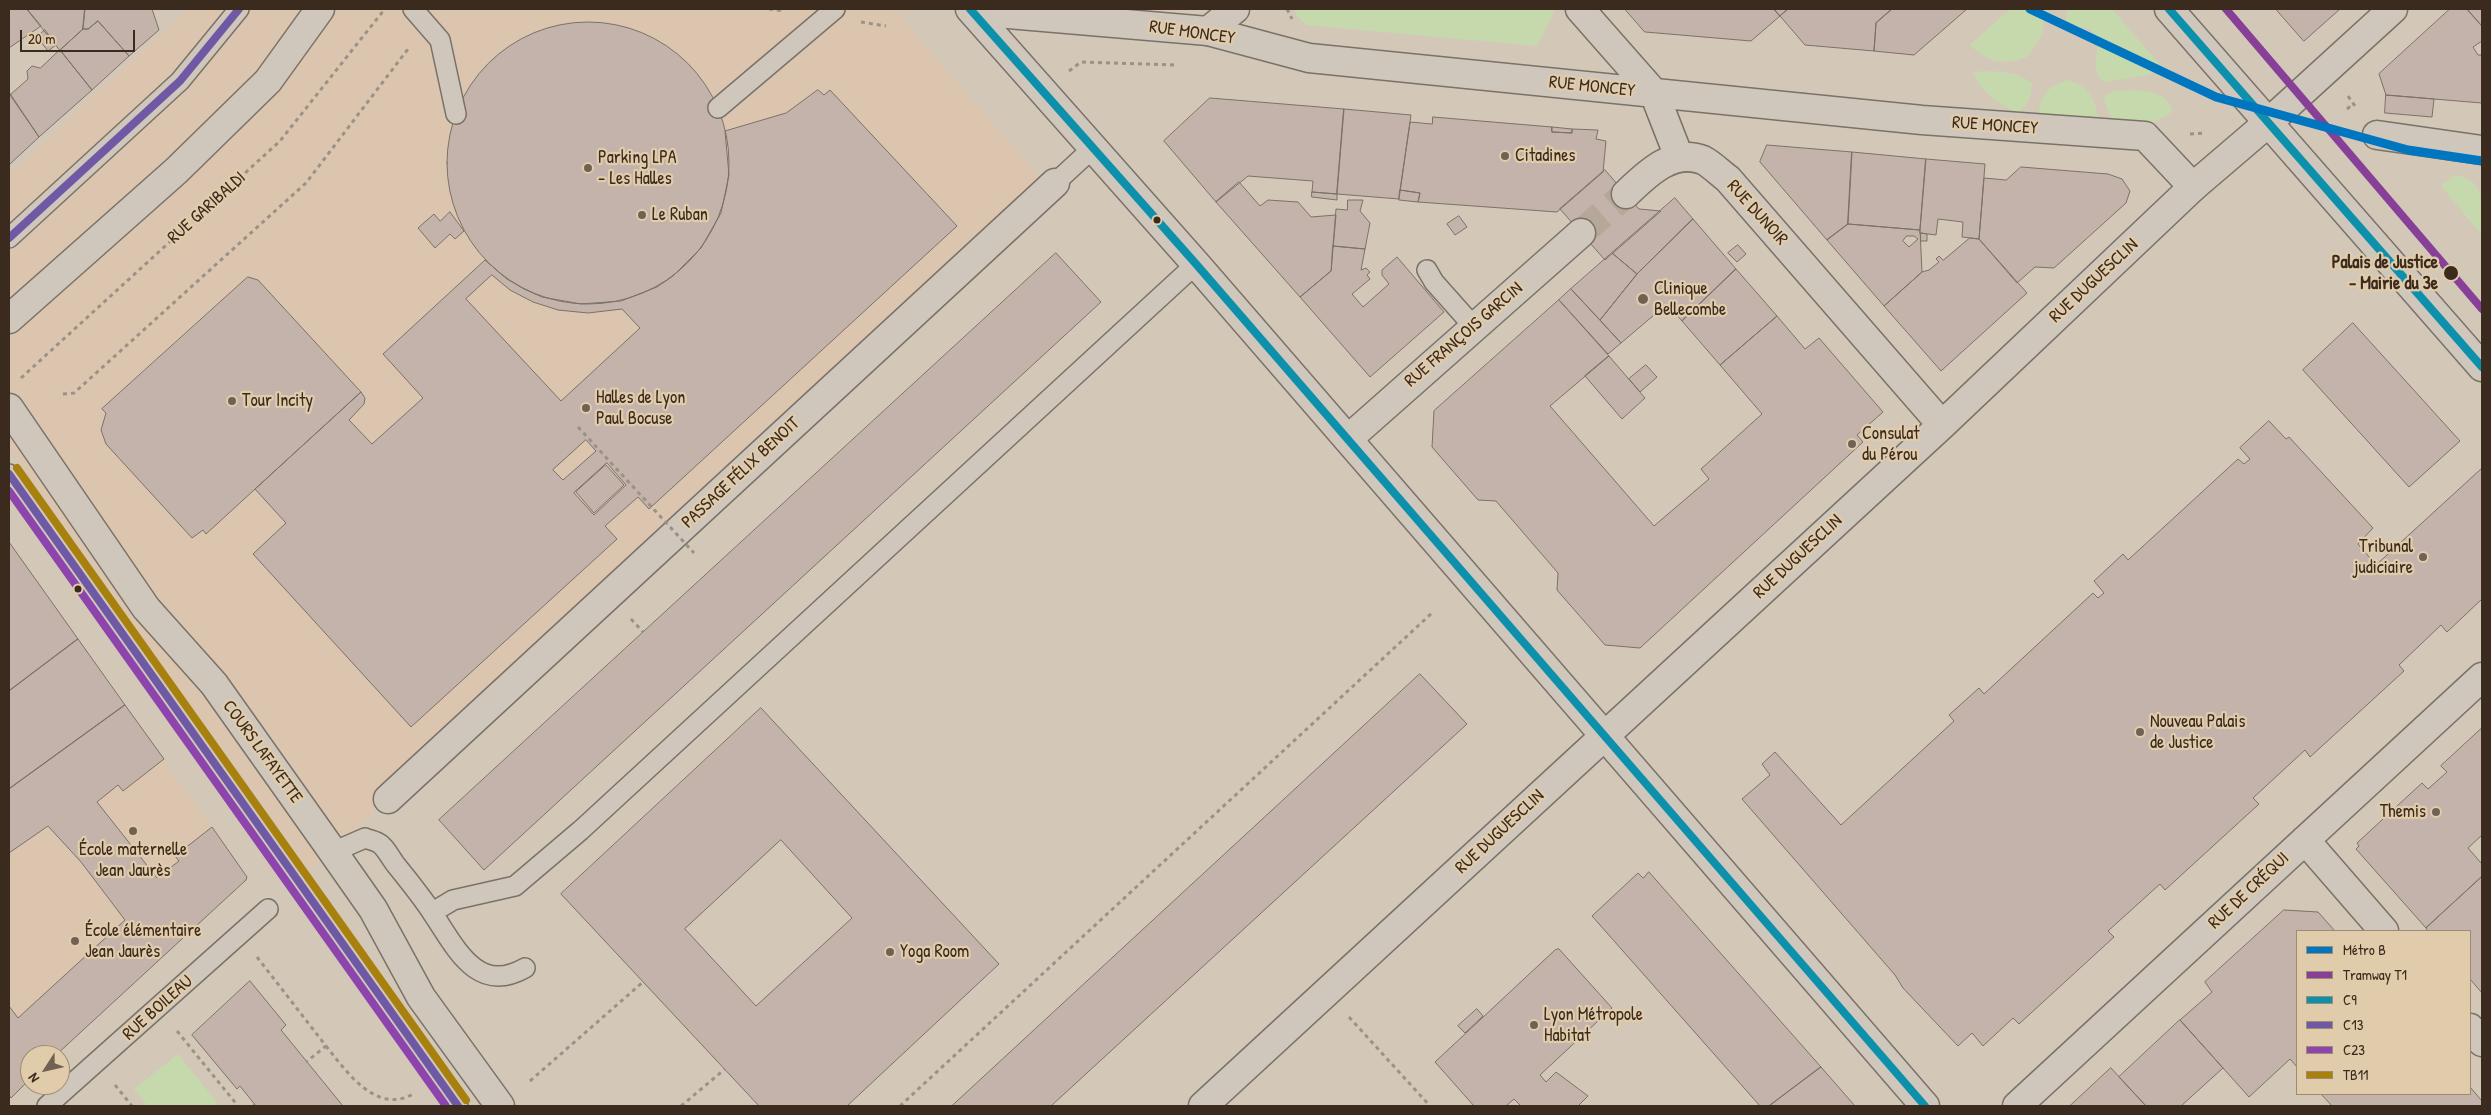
<!DOCTYPE html>
<html>
<head>
<meta charset="utf-8">
<style>
	body { margin:0 }
	#map { position:relative; width:2491px; height:1115px; overflow:hidden; background:#d3c8b7; font-family:"Patrick Hand",sans-serif }
	canvas { display:block }
	.frame { position:absolute; inset:0; border:10px solid #3b2a1e; pointer-events:none }
	.legend { position:absolute; left:2296px; top:930px; width:175px; height:165px; box-sizing:border-box; background:#e0cbaa; border:1px solid #9e8b72; margin:0; padding:6px 9px; list-style:none; font-size:15px; color:#3b2a1e }
	.legend li { display:flex; align-items:center; gap:10px; height:25px }
	.legend b { width:25px; border:1px solid #9e8b72 }
	.north { position:absolute; left:20px; top:1045px; width:50px; height:50px; box-sizing:border-box; background:#e0cbaa; border:1px solid #9e8b72; border-radius:50%; rotate:235deg; font-size:14px; font-weight:700; line-height:20px; text-align:center; color:#3b2a1e }
	.north::after { content:''; display:block; margin:auto; width:18px; height:22px; background:#706154; clip-path:polygon(50% 0,100% 100%,50% 72%,0 100%) }
	.scale { position:absolute; left:20px; top:30px; width:115px; height:22px; box-sizing:border-box; border:2px solid #3b2a1e; border-top:0; padding-left:6px; font-size:15px; line-height:18px; white-space:nowrap; color:#3b2a1e; -webkit-text-stroke:4px #e0cbaa; paint-order:stroke }
</style>
</head>
<body>
<div id="map">
<canvas width="2491" height="1115"></canvas>
<div class="frame"></div>
<ul class="legend">
<li><b style="height:6px;background:#0076c0"></b>Métro B</li>
<li><b style="height:6px;background:#873f98"></b>Tramway T1</li>
<li><b style="height:6px;background:#0c90ab"></b>C9</li>
<li><b style="height:6px;background:#6f59a5"></b>C13</li>
<li><b style="height:6px;background:#8e44ad"></b>C23</li>
<li><b style="height:6px;background:#a7800e"></b>TB11</li>
</ul>
<div class="north">N</div>
<div class="scale">20 m</div>
</div>
<script>
const context = document.querySelector('canvas').getContext('2d');
context.lineJoin = 'round';
function fill(path, color) { context.fillStyle = color; context.fill(path, 'evenodd'); }
function stroke(path, color, width, dash) { context.strokeStyle = color; context.lineWidth = width; context.lineCap = dash ? 'butt' : 'round'; context.setLineDash(dash || []); context.stroke(path); }
function write(font, color, halo, rows, align = 'center') {
  context.font = font + ' "Patrick Hand",sans-serif'; context.lineWidth = 4.5; context.setLineDash([]); context.textBaseline = 'middle'; context.strokeStyle = halo; context.fillStyle = color; for (const [text, x, y, turn = 0] of rows) {
    context.save(); context.translate(x, y); context.rotate((+turn || 0) * Math.PI / 180); context.textAlign = isNaN(turn) ? turn : align; if (halo) context.strokeText(text, 0, 0); context.fillText(text, 0, 0); context.restore();
  }
}
fill(new Path2D(`
	M188 9H894L1049 188 310 870 158 659 9 446V174Z
	M125 705 247 877 246 880 65 1047 30 1055V1079L11 1098 9 1095V789Z`), '#dcc5af');
fill(new Path2D(`
	M1295 9H1551L1554 12 1537 46 1307 25 1296 15Z
	M2010 9H2046L2041 37 2027 57C2004 66 1988 62 1970 45Z
	M2067 9H2112L2162 67 2149 75 2105 82C2090 75 2098 53 2099 39L2090 29 2069 25 2066 18Z
	M1973 72C1991 70 2017 71 2032 83 2032 95 2028 107 2017 113 2000 104 1979 91 1973 72Z
	M2068 80C2088 85 2098 101 2097 121L2039 115C2040 94 2049 86 2068 80Z
	M2114 91C2135 91 2167 86 2172 112 2161 121 2127 132 2115 121 2109 116 2106 106 2104 99L2107 94Z
	M2455 175C2488 180 2482 209 2482 235L2441 186Z
	M178 1054 218 1104 215 1106H148L134 1089Z`), '#c6d9ad');
const building = new Path2D(`
	M9 9H27L41 26 9 48Z
	M27 9H85L83 29 60 50Z
	M85 9H152L159 30 129 56 98 21 88 29H83Z
	M1625 9H1774L1780 16 1751 41 1645 32Z
	M1774 9H1788L1780 16Z
	M1788 9H1892L1876 23 1874 51 1805 45 1780 16Z
	M1892 9H1967L1914 55 1874 51 1876 23Z
	M2276 9H2340L2304 41Z
	M2450 9H2467L2482 26V41L2473 47 2478 55H2482V103L2386 95 2379 74Z
	M2467 9H2482V26Z
	M98 21 129 56 92 90 60 50 83 29H88Z
	M447 163a141 141 0 1 1 282 0a141 141 0 1 1-282 0Z
	M45 30 56 45 48 51 37 37Z
	M60 50 92 90 39 137 10 95 28 79 27 71 32 66 40 68Z
	M818 90 824 95 830 90 957 226 649 509 638 497 605 526 617 539 411 727 253 554 286 523 255 489 361 392 365 398 364 404 349 420 372 444 423 398 383 354 485 260 507 279 524 289 542 297 581 304 621 301 657 287 673 276 701 248 721 213 729 175 725 131 786 113ZM586 440 596 451 563 480 553 470ZM607 463 626 485 594 515 574 493Z
	M9 92 39 137 9 165Z
	M2386 95 2434 99 2432 117 2385 113Z
	M1210 98 1344 109 1337 194 1312 192 1313 181 1248 176 1216 202 1164 141Z
	M1344 109 1411 115 1399 199 1337 194Z
	M1433 117 1552 127V132L1572 133V129L1598 130 1596 139 1606 141 1603 172 1557 212 1418 202 1420 193 1400 190 1410 122 1432 124Z
	M1552 127 1572 129V133L1552 132Z
	M1767 145 1852 152 1848 224 1827 240 1760 162Z
	M1852 152 1926 159 1920 230 1848 224Z
	M1926 159 1985 164 1979 239 1962 237 1963 222 1938 219 1936 235 1920 233Z
	M2021 167 2108 174 2122 179 2130 191 2126 203 2054 268 2035 267 2017 283 1979 239 1984 178 2006 180Z
	M1605 170 1639 209 1661 211 1605 260 1560 209Z
	M1239 182 1260 206 1268 200 1298 202 1311 217 1336 215 1331 271 1300 297 1216 202Z
	M1400 190 1420 193 1418 202 1399 200Z
	M1312 192 1337 194V200L1312 197Z
	M1675 198 1693 219 1637 274 1612 253Z
	M1348 200H1363L1360 211 1370 223 1365 249 1333 246 1336 209 1347 210Z
	M450 212 464 231 455 239 450 234 435 248 418 228 434 214 440 221Z
	M1459 216 1467 227 1455 235 1447 224Z
	M1693 219 1736 269 1682 321 1667 304 1621 343 1600 320 1637 274Z
	M1848 224 1920 230 1922 272 1884 306 1827 240ZM1907 236H1914L1918 239 1909 247 1903 241Z
	M1921 233 1927 234V241H1921Z
	M1970 238 1979 239 2027 293 1941 371 1884 306 1922 272 1929 270 1939 262 1936 259 1939 256 1943 260Z
	M1738 245 1746 254 1737 262 1728 253Z
	M1333 246 1365 249 1361 270 1366 268 1370 272 1367 275 1370 279 1352 294 1363 307 1389 284 1382 275V270L1397 257 1444 312 1370 377 1300 297 1331 271Z
	M1056 253 1101 302 484 870 439 820Z
	M1612 253 1637 274 1600 320 1571 289Z
	M1736 269 1777 316 1720 365 1682 321Z
	M492 275 510 290 533 302 558 310 588 313 622 309 640 328 561 401 466 299Z
	M248 277 258 280 361 392 206 534 203 530 192 538 106 444 101 430 106 413 102 409Z
	M1571 289 1621 343 1608 354 1559 300Z
	M1559 300 1609 356 1550 406 1654 526 1709 479 1701 469 1762 414 1720 365 1777 316 1805 349 1819 338 1883 412 1857 435 1863 442 1640 648 1605 645 1557 590 1558 573 1496 501 1478 500 1432 447 1434 411Z
	M2353 323 2460 441 2409 487 2303 370Z
	M1609 356 1645 398 1622 419 1585 376Z
	M1646 365 1657 377 1640 392 1629 379Z
	M2269 421 2286 439 2289 437 2373 528 2358 544 2376 565 2482 468V599L2447 632 2441 625 2399 665 2404 671 2310 757 2305 750 2253 798 2259 804 2165 890 2160 884 2108 931 2114 937 2019 1024 2013 1018 1983 1046 1972 1033 1958 1046 1903 988 1895 975 1742 799 1770 775 1762 764 1775 752 1841 825 1954 721 1949 715 1979 688 1984 694 2093 593 2098 598 2104 593 2094 581 2123 554 2128 560 2238 459 2244 464 2250 459 2240 448Z
	M606 465 624 485 594 513 576 492Z
	M9 542 78 639 9 691Z
	M78 639 125 705 9 789V691Z
	M1420 674 1467 724 1051 1106H952Z
	M125 705 164 759 123 791 118 785 97 802 157 878 179 861 175 856 212 827 247 877 246 880 56 1055H30V1079L11 1098 9 1095V1006L18 1018 125 920 81 862 48 826 9 853V789Z
	M761 708 999 964 847 1106H759L561 894ZM781 840 852 918 756 1006 685 929Z
	M2482 728V835L2468 848 2482 864V876L2426 928 2356 849 2359 846 2357 843 2422 783 2428 789 2447 772 2441 766Z
	M1649 872 1821 1067 1769 1106H1760L1592 916 1638 873 1643 878Z
	M2482 877V993L2470 979V931H2428L2426 928Z
	M2284 910 2318 912 2335 931H2297V1067L2290 1059 2249 1097 2180 1020 2212 992 2205 982Z
	M1559 949 1612 1008 1540 1075 1546 1082 1556 1072 1588 1096 1578 1106H1521L1514 1099 1506 1106H1474L1435 1062 1555 950Z
	M250 981 286 1025 281 1030 343 1106H256L240 1086 237 1089 192 1035Z
	M1477 1009 1483 1016 1465 1033 1458 1026Z
	M2180 1020 2223 1068 2181 1106H2146L2119 1077Z
	M1821 1067 1855 1106H1769Z
	M2111 1068 2146 1106H2070Z
	M2470 1087 2482 1101V1106H2332L2321 1094H2470Z`);
fill(building, '#c4b3aa');
stroke(building, '#7a7268', 1);
stroke(new Path2D(`
	M1581 233 1626 194`), '#b5a898', 28, [28, 14]);
const service = new Path2D(`
	M413 9 440 40 456 114
	M718 108 835 9
	M1055 183 1093 148
	M9 238 180 81 239 9
	M1427 270 1434 282 1474 327
	M9 474 458 1106
	M333 852 365 838C370 840 376 841 380 844 386 848 391 859 396 865 409 881 422 897 433 914 456 948 477 995 525 968
	M433 912 453 900 515 886 581 830 1196 264
	M47 1106 268 909`);
const pedestrian = new Path2D(`
	M1580 9 1654 93 1679 157
	M1208 31 1309 58 1922 120 2145 136 2193 187
	M2377 135 2482 150
	M388 799 1055 183`);
const minor = new Path2D(`
	M973 11 1208 31 1235 9
	M1626 194C1646 175 1672 148 1703 160 1711 164 1720 173 1728 179L1942 425
	M1348 439 1581 233
	M2305 840 2384 931
	M2470 1028 2482 1042
	M1203 1106 1942 425 2193 187 2269 122 2393 9
	M2017 1106 2482 677`);
const tertiary = new Path2D(`
	M9 408 146 608 214 684 333 852 373 909 421 997 500 1106`);
const secondary = new Path2D(`
	M970 9 1196 264 1925 1106
	M2169 9 2482 367`);
const primary = new Path2D(`
	M9 319 176 171 268 81 320 9`);
stroke(service, '#7a7268', 22);
stroke(pedestrian, '#7a7268', 31);
stroke(minor, '#7a7268', 31);
stroke(tertiary, '#7a7268', 31);
stroke(secondary, '#7a7268', 31);
stroke(primary, '#7a7268', 31);
stroke(new Path2D(`
	M769 9 785 11
	M1287 9 1292 19
	M861 22 886 26
	M1069 71 1081 62 1177 65
	M2348 96 2357 109
	M2347 109 2353 104
	M2190 134 2204 133
	M21 378 280 141 384 10
	M63 394 74 393 306 183 408 49
	M631 619 643 632
	M257 957 326 1046 306 1062
	M1349 1017 1430 1106
	M177 1031 238 1106
	M326 1046C346 1071 376 1115 413 1094
	M530 1081 643 982
	M115 1085 132 1106
	M253 1106 255 1105
	M681 1106 725 1069
	M900 1106 1433 612`), '#9a9288', 3, [4, 4]);
stroke(service, '#cfc7bb', 19);
stroke(pedestrian, '#cfc7bb', 28);
stroke(minor, '#cfc7bb', 28);
stroke(tertiary, '#cfc7bb', 28);
stroke(secondary, '#cfc7bb', 28);
stroke(primary, '#cfc7bb', 28);
stroke(new Path2D(`
	M578 427 694 553`), '#9a9288', 3, [4, 4]);
stroke(new Path2D(`
	M970 9 1196 264 1925 1106
	M2169 9 2482 367`), '#0c90ab', 8);
stroke(new Path2D(`
	M9 238 180 81 239 9
	M9 474 458 1106`), '#6f59a5', 8);
stroke(new Path2D(`
	M9 491 446 1106`), '#8e44ad', 8);
stroke(new Path2D(`
	M17 468 466 1100`), '#a7800e', 8);
stroke(new Path2D(`
	M2226 9 2482 309`), '#873f98', 8);
stroke(new Path2D(`
	M2030 9 2216 97 2408 150 2482 161`), '#0076c0', 9);
for (const [x, y, r, color] of [
	[1505,156,5,"#706154"],
	[588,168,5,"#706154"],
	[642,215,5,"#706154"],
	[1157,220,4.5,"#3b2a1e"],
	[2451,273,8,"#3b2a1e"],
	[1643,299,6,"#706154"],
	[232,401,5,"#706154"],
	[586,408,5,"#706154"],
	[1852,444,5,"#706154"],
	[2423,557,5,"#706154"],
	[78,589,4.5,"#3b2a1e"],
	[2140,732,5,"#706154"],
	[2436,812,5,"#706154"],
	[133,831,5,"#706154"],
	[75,941,5,"#706154"],
	[890,952,5,"#706154"],
	[1534,1025,5,"#706154"]
]) { const dot = new Path2D(); dot.arc(x, y, r, 0, 2 * Math.PI); context.fillStyle = color; context.fill(dot); stroke(dot, '#e0cbaa', 2); }
write('18px', '#3b2a1e', '#e0cbaa', [
	["RUE MONCEY",1192,33,8],
	["RUE MONCEY",1592,87,6],
	["RUE MONCEY",1995,126,4],
	["RUE GARIBALDI",207,208,-42],
	["RUE DUNOIR",1757,213,48],
	["RUE DUGUESCLIN",2094,281,-43],
	["RUE FRANÇOIS GARCIN",1464,335,-41],
	["PASSAGE FÉLIX BENOIT",741,473,-43],
	["RUE DUGUESCLIN",1798,557,-43],
	["COURS LAFAYETTE",262,752,54],
	["RUE DUGUESCLIN",1500,832,-43],
	["RUE DE CRÉQUI",2249,891,-43],
	["RUE BOILEAU",158,1008,-42]
]);
write('18px', '#3b2a1e', '#e0cbaa', [
	["Citadines",1515,156],
	["Parking LPA",598,158],
	["- Les Halles",598,179],
	["Le Ruban",652,215],
	["Clinique",1654,289],
	["Bellecombe",1654,310],
	["Halles de Lyon",596,398],
	["Paul Bocuse",596,419],
	["Tour Incity",242,401],
	["Consulat",1862,434],
	["du Pérou",1862,455],
	["Tribunal",2413,547,"right"],
	["judiciaire",2413,568,"right"],
	["Nouveau Palais",2150,722],
	["de Justice",2150,743],
	["Themis",2426,812,"right"],
	["École maternelle",133,850,"center"],
	["Jean Jaurès",133,871,"center"],
	["École élémentaire",85,931],
	["Jean Jaurès",85,952],
	["Yoga Room",900,952],
	["Lyon Métropole",1544,1015],
	["Habitat",1544,1036]
], 'left');
write('bold 18px', '#3b2a1e', '#e0cbaa', [
	["Palais de Justice",2438,263],
	["- Mairie du 3e",2438,284]
], 'right');
</script>
</body>
</html>
